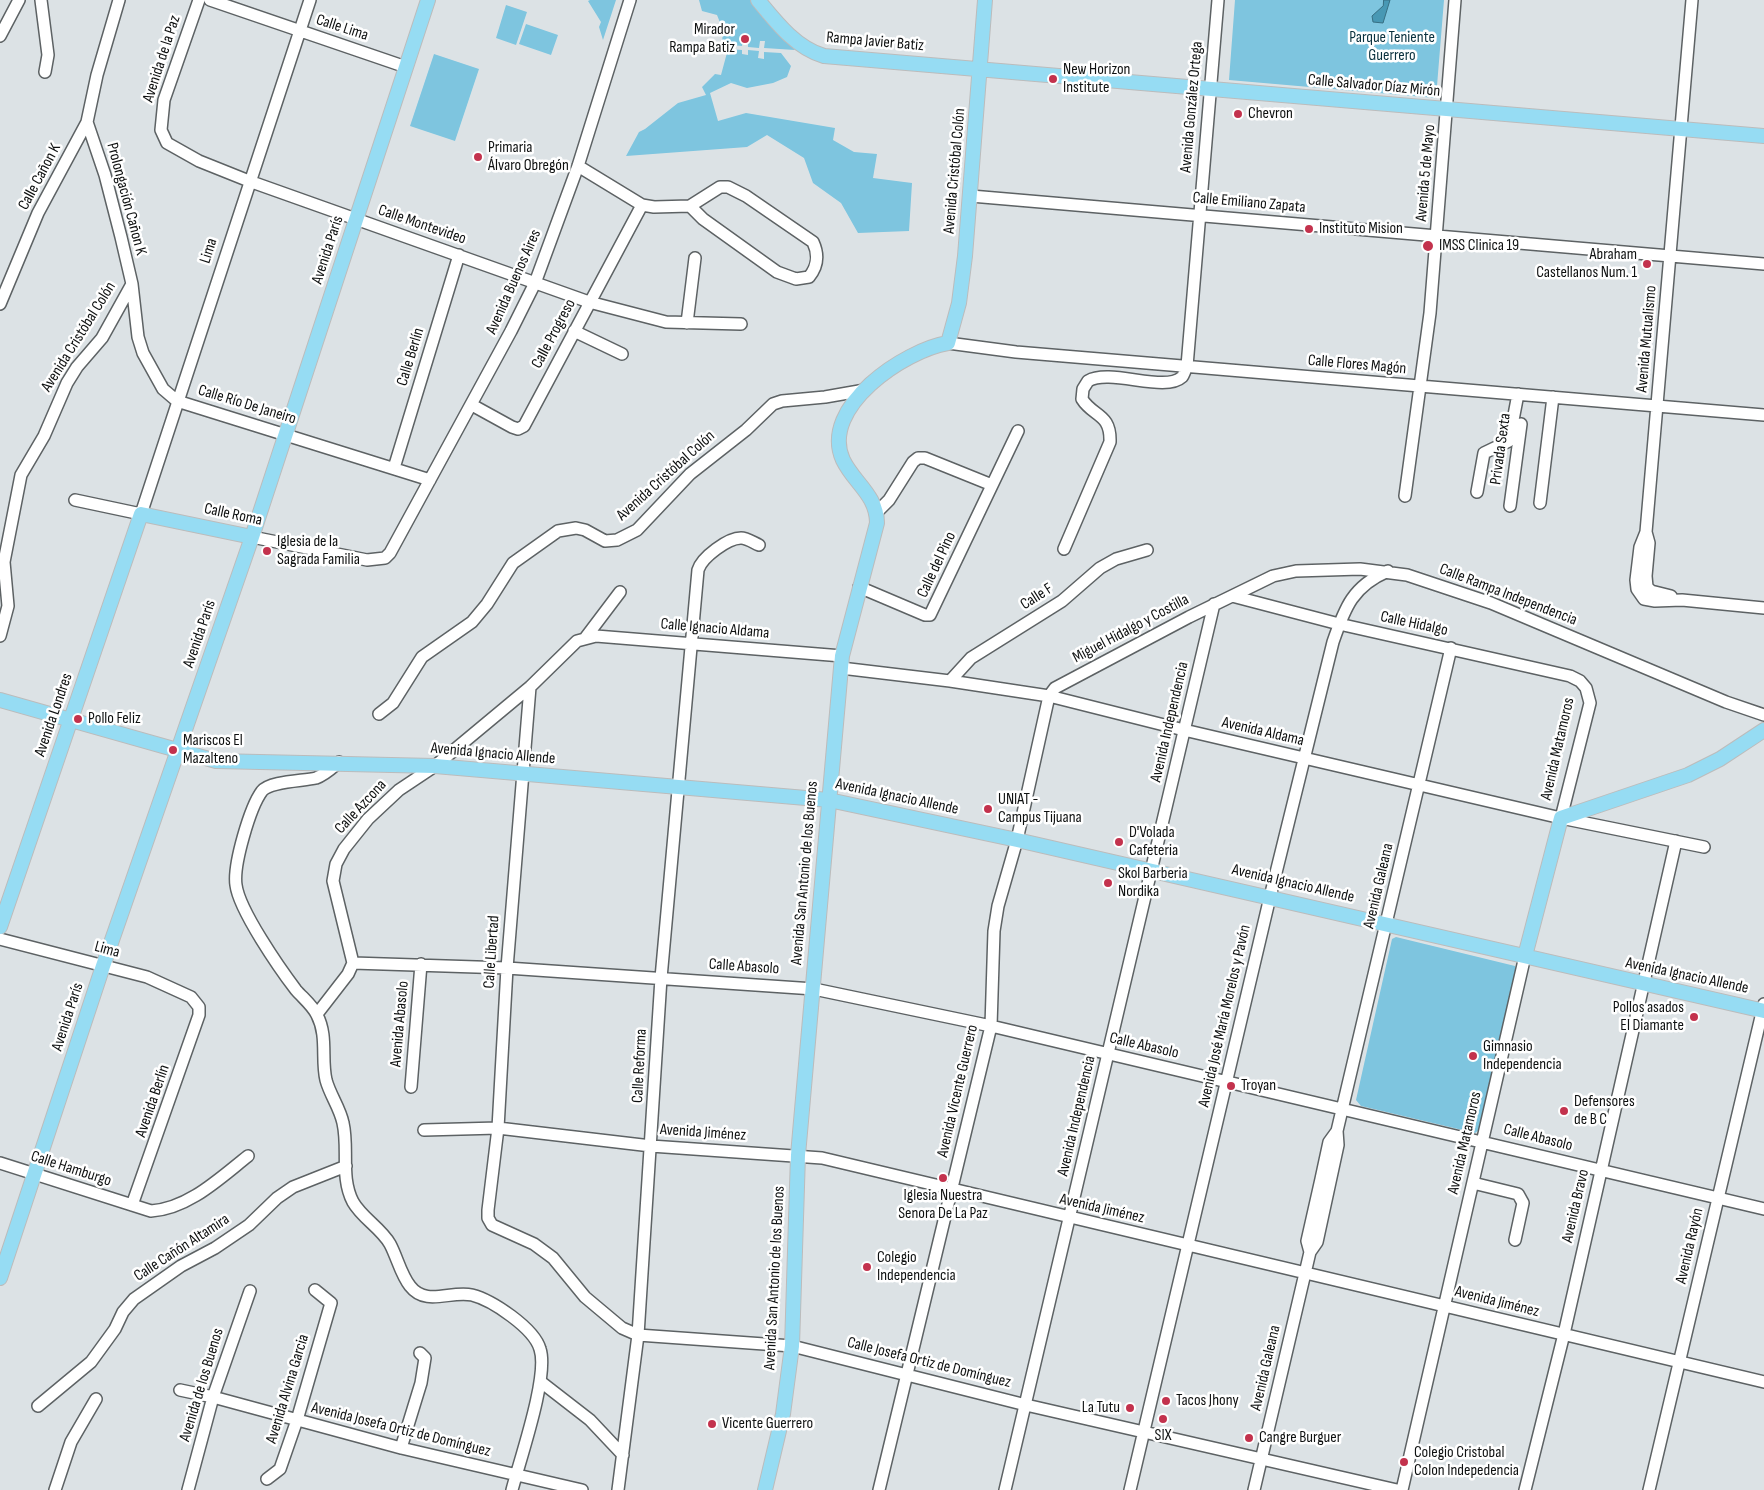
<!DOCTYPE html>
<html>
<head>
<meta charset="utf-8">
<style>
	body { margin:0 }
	canvas { display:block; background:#dce2e5 }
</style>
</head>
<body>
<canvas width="1764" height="1490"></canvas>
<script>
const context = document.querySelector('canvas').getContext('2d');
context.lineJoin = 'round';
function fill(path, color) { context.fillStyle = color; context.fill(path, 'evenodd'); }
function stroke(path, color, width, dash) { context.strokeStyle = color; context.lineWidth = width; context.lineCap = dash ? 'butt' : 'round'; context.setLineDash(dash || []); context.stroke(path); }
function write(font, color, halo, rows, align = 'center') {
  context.font = font + ' "Sofia Sans Condensed",sans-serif'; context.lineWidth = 5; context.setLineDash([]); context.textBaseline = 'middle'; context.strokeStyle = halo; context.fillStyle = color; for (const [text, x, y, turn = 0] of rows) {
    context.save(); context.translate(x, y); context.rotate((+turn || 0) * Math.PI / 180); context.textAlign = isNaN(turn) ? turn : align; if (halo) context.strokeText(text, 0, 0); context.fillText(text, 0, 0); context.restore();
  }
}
fill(new Path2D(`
	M590 0H616L603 40 599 27 601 22 588 1Z
	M699 0H752L795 50 764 48 765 41H760L759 48 748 47V36H744L742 46 722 44 723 30 717 15 702 11Z
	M1235 0H1444L1436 98 1229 80Z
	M506 5 527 12 516 45 496 38Z
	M526 24 558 35 551 55 519 44Z
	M728 49 742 50V54L748 55V50L759 51 758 58 764 59V52L781 53 791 66 787 77 773 83 747 88 731 83 710 93 718 121 746 113 835 128 833 140 854 152 877 154 873 178 912 183 909 231 858 233 841 203 813 183 804 158 767 135 747 147 626 156 639 132 645 129 678 103 706 95 702 87 715 74 721 75Z
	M434 54 479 69 455 141 410 126Z
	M1396 937 1515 966 1517 971 1480 1129 1475 1133 1361 1106 1356 1100 1392 939Z`), '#7ec5df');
const water = new Path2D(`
	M1384 0H1390L1383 23 1373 22 1372 16 1383 6Z`);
fill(water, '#4898b4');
stroke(water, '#376f83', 1);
const minor = new Path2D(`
	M41 0 48 55 45 72
	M119 0 97 75 87 122 105 175 121 237 132 284 138 337 143 353 163 389 177 401 430 480
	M199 0 164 100 161 130 167 143 199 161 249 181 589 302 666 322 741 324
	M210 0 406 67
	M1692 0 1646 532 1640 547 1636 580 1637 589 1644 599 1655 601 1682 600 1764 608
	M0 36 19 0
	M578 166 642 205 654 207 690 206 720 187H728L746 196 813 242C819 255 818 266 809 277L796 279 777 272 703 219 690 206
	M971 196 1764 264
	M0 304 38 213 87 122
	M687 323 695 258
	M574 331 622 354
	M948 343 1016 352 1764 415
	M472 405 512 427 518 429 524 426 642 205
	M394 468 459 255
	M1477 492 1484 453 1509 441 1518 394
	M1405 496 1430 313 1455 0
	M75 500 141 514 310 0
	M1540 503 1553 397
	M1510 506 1521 424
	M877 512 889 500 913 462 918 458H925L992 485
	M1646 532 1649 543 1646 576 1647 587 1651 591 1671 596
	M252 537 367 560 385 558 390 553 511 331 535 283 578 166 630 0
	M1064 549 1110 442C1111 413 1093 417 1082 399L1083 389 1088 381C1110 368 1165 393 1182 377 1184 375 1185 370 1187 366L1218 0
	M859 587 925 615H930L1018 431
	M1232 596 1339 624 1570 676 1580 681 1586 688 1590 703 1561 818
	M0 636 8 606 4 562 21 475 44 436 67 383 77 367 102 338 132 284
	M586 637 620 592
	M841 668 950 681 1049 696 1184 730 1561 818 1704 847
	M950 681 971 658 1062 601 1100 568 1116 559 1147 550
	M530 687 507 968 498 1128 488 1210V1218L492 1225 534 1244 553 1258 585 1297 622 1328 638 1335 792 1346 1026 1405 1397 1490
	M379 714 393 703 422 657 472 622 487 604 513 563 558 531 576 528 585 530 605 541 617 540 637 530 690 474 746 430 773 404 782 401 825 397 865 390
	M339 762C332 768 325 775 316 778 303 781 270 781 262 791 250 807 233 865 236 885 239 910 280 969 296 990 303 998 313 1006 317 1015 328 1036 321 1059 326 1080 330 1095 340 1108 343 1123 349 1149 340 1177 353 1202 362 1218 381 1228 390 1244 397 1257 401 1275 410 1286 426 1307 451 1290 472 1295 492 1300 534 1328 540 1349 549 1376 520 1459 512 1490
	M0 939 147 977 191 997 199 1007V1015L132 1205
	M353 963 507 968 814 989 991 1026 1764 1209
	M353 963 333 881 336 864 344 849 368 819 399 790 435 766 530 687 577 641 596 636 842 656
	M317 1014 348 974 353 963
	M411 1087 421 964
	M424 1130 498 1128 651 1146 822 1158 1764 1382
	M0 1163 151 1211C188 1209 220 1178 248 1156
	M1473 1183 1518 1194 1523 1203 1515 1240
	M1310 1252 1307 1241 1321 1179 1329 1142 1337 1131
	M541 1382 590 1420 623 1455
	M180 1390 213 1397 401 1448 582 1490
	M38 1406 91 1362 115 1329 123 1312 134 1299 181 1266 215 1248 249 1225 277 1198 293 1187 346 1166
	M401 1448 421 1383 425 1358 420 1353
	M267 1479 280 1469 297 1420 331 1303 315 1290
	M55 1490 71 1442 96 1399
	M188 1490 213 1397 250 1291
	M618 1490 638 1335 661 978 698 570C702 557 728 538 741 538 747 538 754 543 759 545
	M879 1490 991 1026 994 931 998 906 1017 840 1049 696 1055 688 1189 617 1273 576 1296 571 1360 569 1407 575 1491 603 1726 702 1764 715
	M1005 1490 1214 604
	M1130 1490 1270 897 1333 642C1345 607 1353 586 1388 571
	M1254 1490 1310 1252 1317 1242 1338 1145 1337 1131 1451 648
	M1402 1490 1525 956
	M1525 1490 1564 1334 1676 841
	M1649 1490 1764 1004`);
const major = new Path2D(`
	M758 0C776 22 796 48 824 56L1764 136
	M0 700 216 761 435 766 829 800 1017 840 1764 1011
	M0 927 141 514 252 537
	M1525 956 1561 818 1688 775 1720 759 1764 730
	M0 1278 103 966 252 537 428 0
	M765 1490 783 1414 792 1346 798 1155 842 656 877 523C877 495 854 483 843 460 819 407 905 350 948 343L959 303 965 256 985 0`);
stroke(minor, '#5d6264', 14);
stroke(major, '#bcbcbc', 16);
stroke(minor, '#fff', 11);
stroke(major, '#96dcf3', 14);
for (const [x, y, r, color] of [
	[745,39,5,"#c3324d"],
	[1053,79,5,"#c3324d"],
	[1238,114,5,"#c3324d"],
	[478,157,5,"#c3324d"],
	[1309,229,5,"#c3324d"],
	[1428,246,6,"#c3324d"],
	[1647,264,5,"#c3324d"],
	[267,551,5,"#c3324d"],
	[78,719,5,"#c3324d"],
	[173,750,5,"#c3324d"],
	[988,809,5,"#c3324d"],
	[1119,842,5,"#c3324d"],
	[1108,883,5,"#c3324d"],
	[1694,1017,5,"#c3324d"],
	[1473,1056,5,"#c3324d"],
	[1231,1086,5,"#c3324d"],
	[1564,1111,5,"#c3324d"],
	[943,1178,5,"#c3324d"],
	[867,1267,5,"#c3324d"],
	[1166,1401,5,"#c3324d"],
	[1130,1408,5,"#c3324d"],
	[1163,1419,5,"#c3324d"],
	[712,1424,5,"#c3324d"],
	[1249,1438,5,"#c3324d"],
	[1404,1462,5,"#c3324d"]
]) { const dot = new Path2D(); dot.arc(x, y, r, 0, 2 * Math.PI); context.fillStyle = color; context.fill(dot); stroke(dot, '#fff', 2); }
write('16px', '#0e1010', '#fff', [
	["Calle Lima",342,28,18],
	["Rampa Javier Batiz",875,42,5],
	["Avenida de la Paz",162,59,-72],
	["Calle Salvador Díaz Mirón",1374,86,5],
	["Avenida González Ortega",1192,107,-85],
	["Avenida Cristóbal Colón",955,171,-85],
	["Avenida 5 de Mayo",1426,173,-85],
	["Calle Cañon K",40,177,-62],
	["Prolongación Cañon K",126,199,75],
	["Calle Emiliano Zapata",1249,203,5],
	["Calle Montevideo",422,225,19],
	["Avenida París",328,250,-72],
	["Lima",209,251,-72],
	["Avenida Buenos Aires",514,282,-66],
	["Calle Progreso",554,334,-62],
	["Avenida Cristóbal Colón",79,337,-58],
	["Avenida Mutualismo",1647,339,-85],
	["Calle Berlín",411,357,-73],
	["Calle Flores Magón",1357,365,5],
	["Calle Río De Janeiro",247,405,17],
	["Privada Sexta",1501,449,-82],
	["Avenida Cristóbal Colón",666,476,-42],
	["Calle Roma",233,515,12],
	["Calle del Pino",937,565,-65],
	["Calle Rampa Independencia",1508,595,21],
	["Calle F",1037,597,-33],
	["Calle Hidalgo",1414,624,12],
	["Calle Ignacio Aldama",715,629,5],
	["Miguel Hidalgo y Costilla",1131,629,-28],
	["Avenida París",200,634,-71],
	["Avenida Londres",54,715,-71],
	["Avenida Independencia",1170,722,-77],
	["Avenida Aldama",1263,732,13],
	["Avenida Matamoros",1558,749,-77],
	["Avenida Ignacio Allende",493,754,5],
	["Avenida Ignacio Allende",897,797,12],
	["Calle Azcona",361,807,-47],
	["Avenida San Antonio de los Buenos",805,873,-85],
	["Avenida Ignacio Allende",1293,884,13],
	["Avenida Galeana",1379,886,-77],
	["Lima",107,950,15],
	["Calle Libertad",492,952,-86],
	["Calle Abasolo",744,967,4],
	["Avenida Ignacio Allende",1687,976,12],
	["Avenida José María Morelos y Pavón",1225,1016,-77],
	["Avenida París",68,1017,-72],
	["Avenida Abasolo",400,1024,-85],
	["Calle Abasolo",1144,1046,13],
	["Calle Reforma",640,1066,-87],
	["Avenida Vicente Guerrero",958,1091,-77],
	["Avenida Berlín",153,1101,-71],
	["Avenida Independencia",1077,1116,-77],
	["Avenida Jiménez",703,1133,4],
	["Calle Abasolo",1538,1138,14],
	["Avenida Matamoros",1465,1143,-77],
	["Calle Hamburgo",71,1169,18],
	["Avenida Bravo",1576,1206,-77],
	["Avenida Jiménez",1102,1209,13],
	["Avenida Rayón",1690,1246,-77],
	["Calle Cañón Altamira",182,1248,-33],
	["Avenida San Antonio de los Buenos",775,1278,-87],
	["Avenida Jiménez",1497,1302,14],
	["Calle Josefa Ortiz de Domínguez",929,1363,14],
	["Avenida Galeana",1266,1368,-77],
	["Avenida de los Buenos",202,1385,-73],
	["Avenida Alvina Garcia",288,1389,-73],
	["Avenida Josefa Ortiz de Domínguez",401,1430,14]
]);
write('16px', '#0e1010', '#fff', [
	["Mirador",735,30,"right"],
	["Rampa Batiz",735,48,"right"],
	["New Horizon",1063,70],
	["Institute",1063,88],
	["Chevron",1248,114],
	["Primaria",488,148],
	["Álvaro Obregón",488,166],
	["Instituto Mision",1319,229],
	["IMSS Clinica 19",1439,246],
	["Abraham",1637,255,"right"],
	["Castellanos Num. 1",1637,273,"right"],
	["Iglesia de la",277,542],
	["Sagrada Familia",277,560],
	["Pollo Feliz",88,719],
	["Mariscos El",183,741],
	["Mazalteno",183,759],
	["UNIAT -",998,800],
	["Campus Tijuana",998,818],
	["D'Volada",1129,833],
	["Cafeteria",1129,851],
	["Skol Barberia",1118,874],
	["Nordika",1118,892],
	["Pollos asados",1684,1008,"right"],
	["El Diamante",1684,1026,"right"],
	["Gimnasio",1483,1047],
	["Independencia",1483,1065],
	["Troyan",1241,1086],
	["Defensores",1574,1102],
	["de B C",1574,1120],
	["Iglesia Nuestra",943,1196,"center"],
	["Senora De La Paz",943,1214,"center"],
	["Colegio",877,1258],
	["Independencia",877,1276],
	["Tacos Jhony",1176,1401],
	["La Tutu",1120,1408,"right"],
	["Vicente Guerrero",722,1424],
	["SIX",1163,1436,"center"],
	["Cangre Burguer",1259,1438],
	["Colegio Cristobal",1414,1453],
	["Colon Indepedencia",1414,1471]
], 'left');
write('16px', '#09303d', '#fff', [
	["Parque Teniente",1392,38],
	["Guerrero",1392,56]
]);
</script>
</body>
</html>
